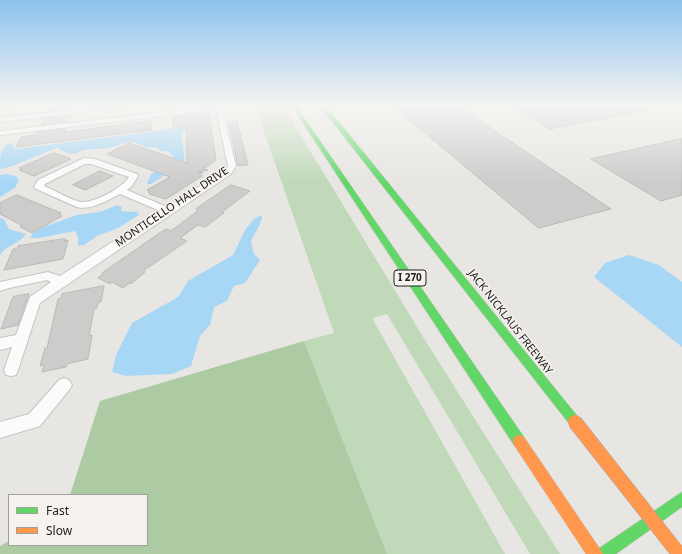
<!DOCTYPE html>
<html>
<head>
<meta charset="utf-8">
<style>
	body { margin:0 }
	#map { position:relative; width:682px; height:554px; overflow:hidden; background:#e8e6e3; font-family:"Noto Sans",sans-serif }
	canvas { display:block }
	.legend { position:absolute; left:8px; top:494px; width:140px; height:52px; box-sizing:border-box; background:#f6f3ef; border:1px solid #a19f9c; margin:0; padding:5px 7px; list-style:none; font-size:12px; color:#222120 }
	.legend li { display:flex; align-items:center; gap:8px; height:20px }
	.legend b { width:20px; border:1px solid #a19f9c }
</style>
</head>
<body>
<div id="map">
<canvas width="682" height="554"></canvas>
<ul class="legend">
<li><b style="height:5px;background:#63d668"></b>Fast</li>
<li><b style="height:5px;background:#ff974d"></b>Slow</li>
</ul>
</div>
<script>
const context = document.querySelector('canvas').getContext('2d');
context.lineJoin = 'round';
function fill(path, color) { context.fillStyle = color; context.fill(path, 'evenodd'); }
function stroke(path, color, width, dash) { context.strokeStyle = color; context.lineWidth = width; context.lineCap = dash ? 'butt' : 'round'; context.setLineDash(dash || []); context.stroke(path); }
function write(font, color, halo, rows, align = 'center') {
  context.font = font + ' "Noto Sans",sans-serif'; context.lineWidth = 3; context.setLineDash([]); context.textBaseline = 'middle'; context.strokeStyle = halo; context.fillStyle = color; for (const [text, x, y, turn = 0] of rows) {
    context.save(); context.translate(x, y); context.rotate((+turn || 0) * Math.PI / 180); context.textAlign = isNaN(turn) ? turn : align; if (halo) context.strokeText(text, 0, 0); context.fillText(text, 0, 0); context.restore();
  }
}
fill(new Path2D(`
	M255 106H283L425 340 560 554H530L387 314 372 318 505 554H387L304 341 334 333Z`), '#c0d9b9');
fill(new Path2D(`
	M304 341 387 554H0V546L9 541V545H147V495H70L100 401Z`), '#accba3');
fill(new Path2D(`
	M193 126 194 129 185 131 181 134 185 160 182 164 151 184H147L151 174 170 162 173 157 172 154 167 151H162L157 148 146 147 133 142H127L109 148 84 150 77 153 71 154 60 150V148H56L10 167 0 169C0 158 0 149 9 143L13 144V148L18 149Z
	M6 174 16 176 19 180 15 188 0 197V175Z
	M117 205 122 207 121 211 137 212 139 215 118 228 97 236 84 245 78 246V237L75 231 39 238H30L33 233 46 226 77 215 100 212Z
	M261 215 262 218 260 224 251 241 254 254 260 260 245 283 234 286 227 301 214 307 210 325 200 336 191 366 172 374 126 376 112 372 116 355 132 323 178 297 188 281 233 255 245 230 254 219Z
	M0 218 4 219 9 229 26 234C20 244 7 244 0 255Z
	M629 255 659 265 682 282V347L594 277 605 263Z`), '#a8d7f5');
const building = new Path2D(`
	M50 106H74V108L48 111Z
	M393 106H458L611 209 539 228Z
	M509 106H646V111L550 129Z
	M196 114V116L209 114 216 160 203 169 208 170 198 172 203 173 200 175 202 176 166 199 149 194 150 193 148 192 149 191 147 190 170 177 107 154 129 143 187 163 186 126 173 127 172 117Z
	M71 115 68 122 41 125 44 118Z
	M150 121 152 130 16 147 21 137 36 135 37 132 65 129 64 132Z
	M237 121 248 165 238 166 229 123Z
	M682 139V195L661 201 591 159Z
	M54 153 71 159 34 176 19 170 22 169 20 168Z
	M100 171 113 176 85 190 73 185Z
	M231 185 250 191 222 212 224 213 205 227 198 225 180 238 187 241 143 271 145 272 131 284 129 283 123 288 112 282 110 284 98 278 103 274 102 273 161 232 167 229 171 231 195 213 198 210 196 209Z
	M17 195 61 213 59 214 62 216 32 233 20 227 23 226 0 214V203Z
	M65 239 64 241 68 240 63 259 4 270 13 249H17L18 246Z
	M104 286 101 302 98 303 97 308 94 309 89 336 92 335 88 359 67 364 66 367 42 372 44 365 40 366 45 348H47L58 299H61L62 294Z
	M29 294 18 325 1 329 13 297Z`);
fill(building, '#cccccb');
stroke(building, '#bab9b9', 1);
const street = new Path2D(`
	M0 106H14L11 108 0 109Z
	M105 106H124L121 108 0 122V118Z
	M219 106 222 108 236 166 231 174 40 303 18 370 16 375 11 376 6 375 4 370 12 347 0 350V338L16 335 30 297 51 282 47 280 9 288 0 291V282L48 272 60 276 160 211 120 194C108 200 90 211 77 207L36 189 34 187 38 180 84 158 95 159 137 174 138 176 132 186 127 190 167 207 225 170 228 166 216 110 0 135V131ZM85 164H91L129 177C122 188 96 202 82 202 75 202 52 189 44 186L45 184Z
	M64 378 69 380 72 385 69 390 40 426 0 438V422L29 414 59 380Z`);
const fast = new Path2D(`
	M292 106H296L524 437 525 441 524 445 519 447 514 445Z
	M320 106H326L579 418 581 422 579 426 575 428 571 426Z
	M682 492V507L616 554H595L598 549Z`);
const slow = new Path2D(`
	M519 435 524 437 600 549 603 554H586L514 445 513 441 514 437Z`);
stroke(street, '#c5c4c1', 2);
stroke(fast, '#c5c4c1', 1);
stroke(slow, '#c5c4c1', 1);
fill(street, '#fcfbfb');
fill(fast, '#63d668');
fill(slow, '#ff974d');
const slowBridge = new Path2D(`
	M575 422 679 554`);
stroke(slowBridge, '#b3a49f', 15, []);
stroke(slowBridge, '#ff974d', 14);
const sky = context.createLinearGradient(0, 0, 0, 183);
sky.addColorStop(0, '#8ec2ed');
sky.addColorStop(0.58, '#f5f4f2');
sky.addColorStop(1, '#f5f4f200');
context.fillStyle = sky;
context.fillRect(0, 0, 682, 183);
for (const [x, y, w] of [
	[410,278,32]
]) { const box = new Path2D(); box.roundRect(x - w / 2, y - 8, w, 16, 3); context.fillStyle = '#f6f3ef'; context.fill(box); stroke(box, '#222120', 1); }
write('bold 10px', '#222120', null, [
	["I 270",410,278]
]);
write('11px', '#222120', '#f6f3ef', [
	["MONTICELLO HALL DRIVE",172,207,-34],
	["JACK NICKLAUS FREEWAY",510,322,52]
]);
</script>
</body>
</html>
